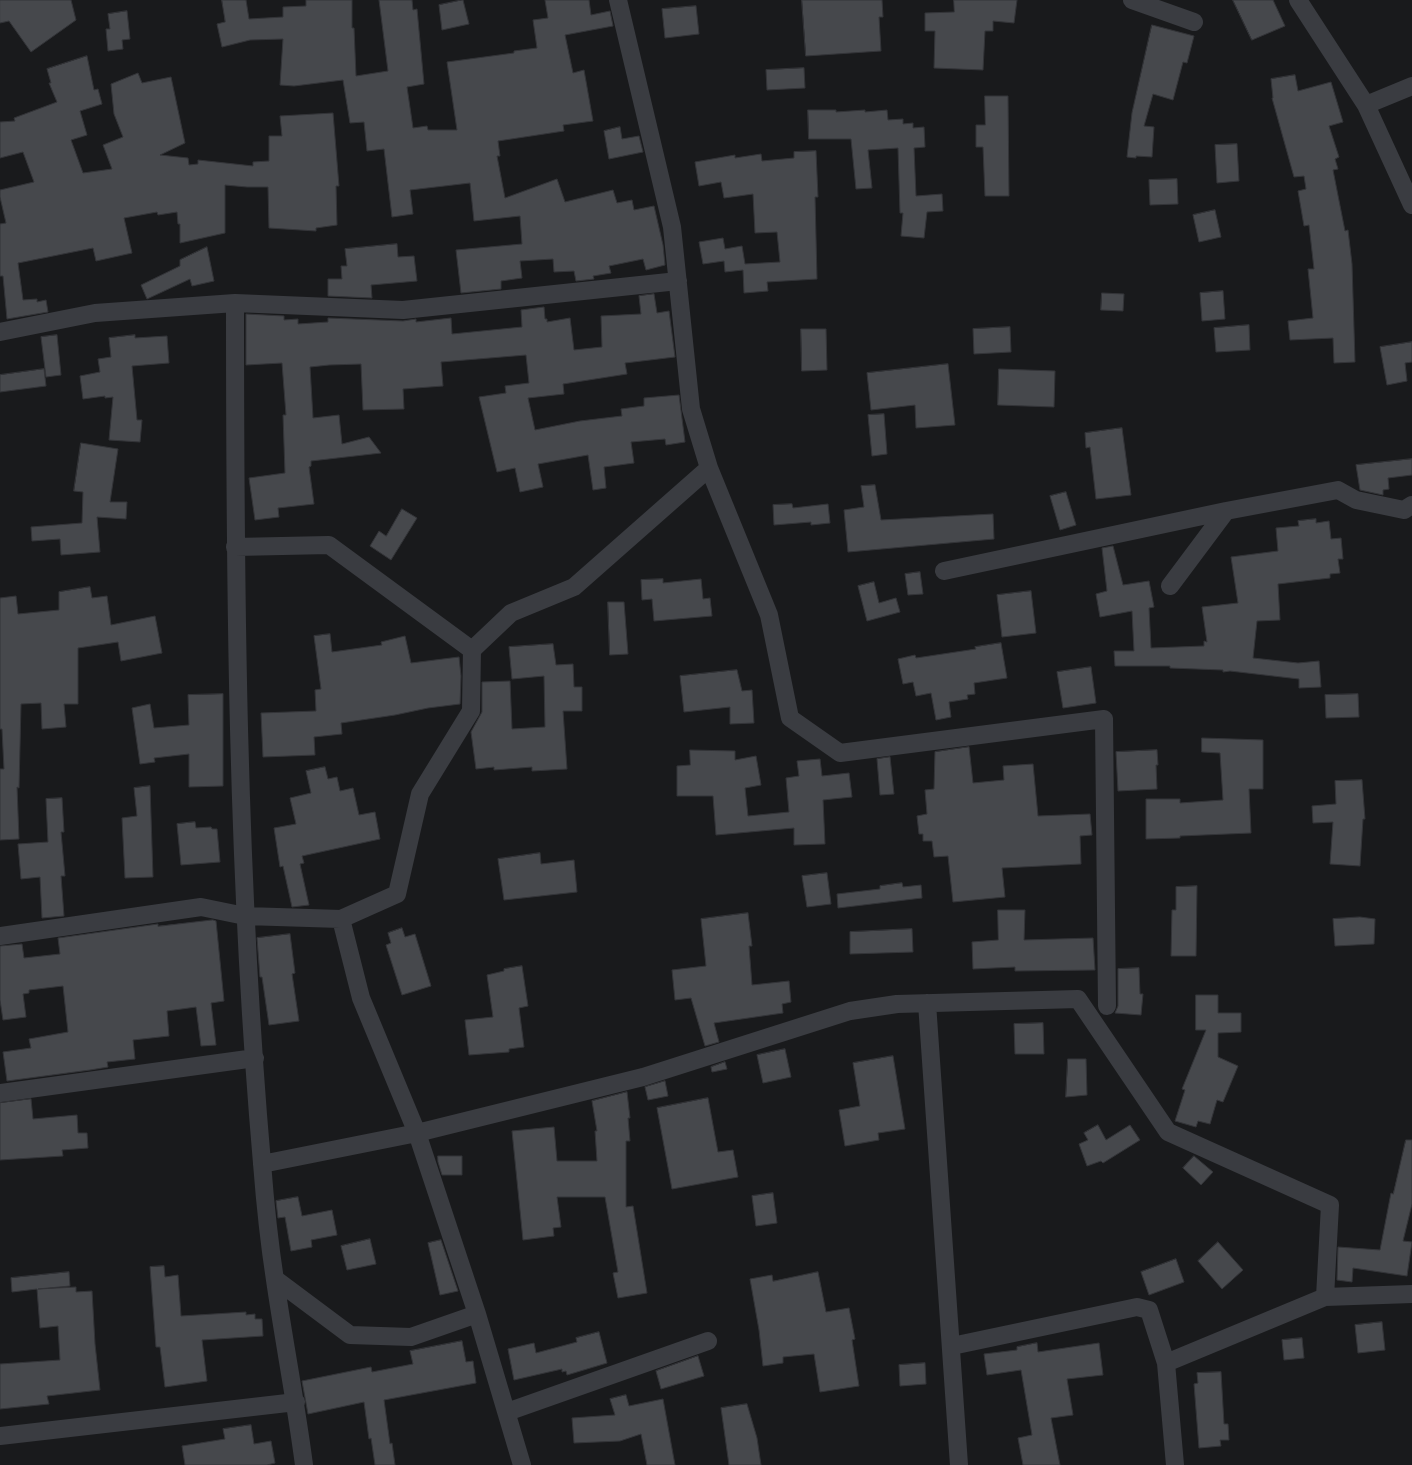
<!DOCTYPE html>
<html>
<head>
<meta charset="utf-8">
<style>
	body { margin:0 }
	canvas { display:block; background:#191a1c }
</style>
</head>
<body>
<canvas width="1412" height="1465"></canvas>
<script>
const context = document.querySelector('canvas').getContext('2d');
context.lineJoin = 'round';
function fill(path, color) { context.fillStyle = color; context.fill(path, 'evenodd'); }
function stroke(path, color, width, dash) { context.strokeStyle = color; context.lineWidth = width; context.lineCap = dash ? 'butt' : 'round'; context.setLineDash(dash || []); context.stroke(path); }
const building = new Path2D(`
	M0 0H71L76 20 31 52 9 21 0 23Z
	M222 0H246L249 19 283 17V7L306 6V0H352V28H354L356 76 388 71 379 0H412L413 10 417 9 424 84 407 87 413 128 427 126 428 130H457L447 62 514 53V51L537 48 533 20 548 18 545 0H589L591 15 610 11 613 26 565 35 573 73 584 70 593 121 563 125 564 131 498 141 500 156H497L505 198 557 179 565 202 613 190 617 203 632 200 634 210 654 206 663 245 665 265 646 270 643 259 609 266 611 273 593 276 594 279 576 281 574 271 554 272 553 259 520 261 522 278 501 281V289L461 293 456 250 522 244 520 216 474 221 470 183 410 190 413 214 392 217 384 149 367 151 364 122 350 123 343 80 294 86 280 85 283 39 250 40 222 47 217 24 225 22Z
	M463 0 469 24 442 30 439 5Z
	M802 0H882L883 17H879L881 51 806 56Z
	M954 0H1017L1014 23 993 21V31H985L983 70 934 68 935 31H925V13L954 12Z
	M1233 0H1273L1285 26 1252 40Z
	M696 6 699 34 665 38 662 9Z
	M127 11 130 39 122 40 123 49 108 51 106 29H110L108 14Z
	M1152 25 1194 36 1187 63 1183 62 1173 100 1153 94 1144 126 1154 127 1152 157 1136 156V158L1127 157 1132 113Z
	M87 56 94 90 98 89 102 104 80 111 87 135 71 140 83 173 112 169 103 145 123 137 114 114 111 84 138 73 142 83 171 77 185 143 160 155 188 158 189 165 198 164V160L253 166V162L269 161V136H282L280 116 333 113 339 186H336L337 225 316 228V231L269 228 268 187H247L225 185V233L180 243V224H178L177 212 158 215 157 212 124 218 132 253 96 261 93 248 18 263 23 300 37 299V302L46 300 48 312 7 319 3 276H0V224L6 223 0 197V190L34 182 23 152 0 158V122L15 121 14 118 57 102 49 83H51L47 69Z
	M804 68 805 88 767 90 766 70Z
	M1295 75 1298 91 1331 82 1343 122 1329 126 1339 157 1335 159 1338 169 1333 170 1345 231 1348 230 1352 264 1355 362 1334 363 1333 338 1290 340 1288 321 1313 318 1308 269H1314L1309 225 1304 226 1298 191 1306 189 1304 176 1294 177 1272 98H1273L1271 79Z
	M985 96H1008L1009 196H985L983 147H976V125H985Z
	M808 110H836V112L865 110V112L887 110 888 120 903 119V124L913 123V128L924 127 925 147 914 148 916 196 942 194 943 211 927 212 924 238 901 236 903 213H900L898 148 868 150 872 188 856 189 851 139H809Z
	M620 127 622 139 639 136 643 152 609 159 604 131Z
	M1237 144 1239 181 1217 183 1215 145Z
	M816 151 818 197H815L817 279 767 282 768 291 744 293 743 270 725 272 724 261 703 264 699 242 723 238 725 249 742 246 745 264 780 262 777 232 755 233 753 194 724 198 721 182 699 186 695 162 735 155V158L761 154 762 161 794 158V152Z
	M1177 179 1178 204 1150 205 1149 180Z
	M1215 210 1221 237 1199 242 1193 215Z
	M397 244 398 257 414 256 417 281 371 285 372 298 328 296V279H342L341 266H347L345 249Z
	M207 247 214 281 192 286 190 279 147 299 141 285 180 266V260Z
	M1223 291 1225 319 1202 321 1200 293Z
	M1102 293 1124 294 1123 311 1101 310Z
	M654 294 657 313 669 311 675 357 625 363 627 374 563 384 564 394 528 398 535 430 580 421 622 416 621 409 644 406V398L679 395 685 442 666 445 665 439 631 442 634 463 604 467 606 488 593 490 588 455 538 464 543 487 520 492 515 468 497 472 479 397 506 393 505 386 529 383 526 355 441 362 443 386 403 389 404 409 363 410 361 364 329 365 310 367 313 418 339 415 342 444 369 437 381 453 311 461V466L309 467 314 504 278 508 279 517 255 520 249 478 285 473 283 415H286L282 363 246 365V314L284 316V320L298 319V324L328 322V318L403 321 416 319V322L451 318 452 334 522 327 521 310 544 307 545 319H547V322L570 318 574 350 602 347 601 316 641 314 639 296Z
	M1249 325 1250 350 1216 352 1214 328Z
	M1010 327 1011 352 974 354 973 329Z
	M801 329H826L827 370 802 371Z
	M57 335 61 375 46 377 41 337Z
	M135 335V338L167 336 169 363 132 366 137 420H142L140 442 109 440 113 397 105 398V396L83 399 80 376 100 372 98 359 111 357 109 338Z
	M1412 342V362L1405 363 1407 381 1387 385 1380 347Z
	M948 364 955 425 916 428 915 405 871 410 867 373Z
	M44 369 46 386 0 392V375Z
	M999 369 1055 371 1054 407 998 405Z
	M884 414 887 454 872 456 868 415Z
	M1122 428 1131 495 1096 499 1090 447 1086 448 1085 433Z
	M81 443 118 449 110 502H127L126 519 97 517 100 552 61 555 60 539 32 541 31 527 82 523 83 492 74 491Z
	M1412 459V475L1388 478 1389 489 1383 490V495L1360 490 1356 465Z
	M875 485 881 520 993 514 994 539 848 552 844 510 864 507 861 486Z
	M1066 492 1076 525 1060 530 1050 496Z
	M792 504 793 508 828 504 830 523 811 525V522L774 525 773 505Z
	M402 509 417 518 391 560 370 546 379 531 386 536Z
	M1316 519V523L1329 521 1331 539 1341 538 1343 559H1338L1340 573 1330 574V578L1278 584 1280 620 1257 621 1253 658 1298 663 1319 661 1321 687 1299 688V679L1230 671 1223 672V670L1170 668V666H1115L1114 651H1134L1132 611 1100 617 1096 594 1107 591 1102 548 1113 546 1123 585 1149 581 1154 607 1149 608 1151 648 1204 646V641L1207 642 1202 607 1238 603 1231 557 1278 551 1276 528 1299 526 1298 521Z
	M920 572 923 594 908 595 905 574Z
	M663 579V583L701 579 703 599 710 598 712 616 654 621 652 599 642 600 641 580Z
	M874 582 879 603 896 598 900 612 867 621 858 586Z
	M90 587 92 598 107 596 111 625 155 616 162 653 121 661 118 642 78 648V704H64L66 727 42 729 41 703 21 704 19 788 17 787 19 839 0 840V769H4L2 729H0V598L16 596 18 614 59 610V592Z
	M1031 591 1036 633 1002 637 997 595Z
	M608 602H624L628 654 610 655Z
	M330 634 332 652 382 645 381 642 405 636 411 663 459 657 461 676 460 704 428 708 395 715 341 723 342 734 314 737 315 755 263 757 261 713 316 711 315 690 321 689 314 636Z
	M1001 643 1007 678 974 683 975 694 967 695 968 699 949 702 951 717 936 720 931 693 916 696 913 682 903 684 898 659 915 655 916 658 976 649 975 647Z
	M553 644 556 665 573 664 574 687H582V711H563L567 769 532 771V767L494 770V767L476 769 471 732 482 712V682L510 681 512 729 545 727 544 676 512 679 509 647Z
	M1091 667 1096 703 1063 708 1057 672Z
	M737 670 742 691 752 690 754 723 730 724V707L684 712 680 676Z
	M223 694V786L189 787V754L154 758 155 762 140 764 132 708 150 704 154 728 189 725 188 695Z
	M1358 694 1359 717 1326 718 1325 695Z
	M1202 738 1263 740V789H1249L1251 833 1180 836V838L1146 839V799H1180V803L1223 800 1220 753 1202 752Z
	M969 747 973 783 1004 780 1003 766 1033 764 1038 816 1090 814 1092 835 1080 836 1081 864 1002 868 1005 897 953 902 948 856 934 857 932 841H923V834H919L917 816 927 814 925 790 934 789 935 752Z
	M690 750 735 751V760L756 756 761 785 745 788 748 816 789 812 786 778 799 776 797 761 820 759 822 776 849 773 852 797 823 800 825 844 794 845V828L716 835 713 796H677V766L690 765Z
	M1157 750 1158 765H1156L1157 789 1118 791 1116 752Z
	M890 757 894 794 880 795 877 759Z
	M325 767 328 779 337 777 340 791 353 788 359 815 375 812 380 839 302 856 304 863 300 864 309 905 292 907 283 866 280 867 274 828 296 824 290 798 311 793 306 771Z
	M1362 780 1365 819H1363L1360 866 1330 864 1333 822 1313 823 1312 806 1336 804 1335 781Z
	M150 786 153 877 125 878 122 818 137 816 134 788Z
	M62 798 64 832H61L65 876H61L64 916 42 918 40 877 21 879 18 844 48 842 46 799Z
	M195 822 196 828 211 827 212 829H217L220 862 181 865 177 824Z
	M540 853 541 864 574 860 577 892 504 900 498 859Z
	M827 873 831 904 807 907 802 876Z
	M902 883 903 887 921 885 922 898 838 908 837 894 880 889V886Z
	M1197 886 1196 956H1171L1172 910H1176V887Z
	M998 910H1025L1024 940 1093 938 1095 970 1015 971V967L973 969 972 942 998 940Z
	M748 913 752 946H749L752 985 789 981 791 1002 782 1004 783 1013 714 1023 719 1042 705 1046 691 998 675 1000 672 970 706 966 701 919Z
	M1360 917 1375 919 1374 944 1335 946 1333 919Z
	M213 920 216 921 224 1001 211 1003 216 1045 201 1046 196 1007 167 1011 169 1036 133 1040 135 1059 107 1062 108 1067 90 1070 7 1081 3 1052 31 1048 29 1039 68 1032 63 986 29 990V993L23 994 26 1017 3 1020 0 1000V946L22 944 24 958 60 954 58 938 158 924V926Z
	M402 928 405 937 415 934 431 986 402 995 386 945 391 943 388 933Z
	M912 929 913 952 850 954V932Z
	M290 934 295 973 292 974 299 1021 269 1025 262 977H260L257 938Z
	M522 966 528 1006 519 1008 524 1047 509 1049V1052L469 1055 465 1020 493 1017 487 975 504 971V969Z
	M1139 968 1140 994H1143L1141 1015 1115 1013 1118 1006V969Z
	M1196 995H1218V1013H1241V1032L1218 1033V1057L1238 1066 1223 1102 1217 1100 1210 1124 1198 1121 1196 1127 1175 1121 1185 1090 1182 1089 1206 1030H1196Z
	M1043 1023 1044 1054H1015L1014 1024Z
	M785 1049 791 1077 763 1083 757 1055Z
	M893 1056 905 1129 878 1133 879 1140 845 1146 839 1110 860 1106 853 1063Z
	M1068 1059H1086L1087 1095 1066 1097Z
	M725 1062 727 1069 712 1072 711 1067Z
	M665 1081 668 1096 648 1100 645 1087Z
	M627 1092 630 1118H628L630 1141H626V1207L633 1206 647 1293 618 1298 613 1273 618 1272 605 1197H557L561 1227 553 1228 554 1236 523 1240 512 1131 554 1127 557 1161H597L595 1131H597L592 1101Z
	M708 1098 718 1152 733 1150 738 1177 672 1189 657 1108Z
	M31 1099 33 1119 77 1115 78 1133H87L88 1148 62 1150 63 1156 0 1160V1103Z
	M1098 1125 1106 1140 1130 1125 1140 1140 1103 1163 1101 1161 1087 1166 1079 1144 1088 1140 1084 1133Z
	M1406 1140H1412V1204L1403 1241 1412 1242 1407 1276 1353 1268 1352 1282 1337 1280 1338 1247 1380 1250 1391 1193 1393 1194Z
	M438 1156H462V1175H442L438 1162Z
	M1194 1156 1213 1172 1201 1185 1183 1168Z
	M773 1193 777 1223 756 1226 752 1196Z
	M298 1197 302 1216 332 1210 337 1235 311 1240 312 1247 291 1251 285 1217 278 1218 276 1201Z
	M370 1239 376 1264 347 1270 341 1246Z
	M441 1240 458 1291 440 1295 428 1243Z
	M1218 1242 1243 1270 1222 1289 1198 1261Z
	M1176 1259 1184 1282 1149 1295 1141 1272Z
	M164 1266 165 1277 178 1275 181 1316 246 1312V1315L255 1314V1319H262L263 1336 202 1340 207 1381 165 1387 160 1347H156L150 1267Z
	M69 1272 70 1286 38 1289 76 1287V1292L92 1291 95 1344 100 1390 47 1396 49 1404 0 1409V1364L60 1360 58 1326 40 1328 37 1289 12 1292 11 1278Z
	M818 1272 826 1312 849 1308 855 1339 852 1340 859 1386 820 1392 814 1354 783 1357V1363L763 1366 759 1330 750 1279 772 1275 773 1281Z
	M1382 1322 1385 1350 1358 1353 1355 1325Z
	M599 1332 607 1363 567 1375 566 1371 562 1372V1369L514 1380 508 1349 534 1343 536 1353 577 1342 576 1338Z
	M1302 1338 1304 1358 1284 1360 1282 1340Z
	M462 1341 466 1362 473 1361 476 1383 384 1400 390 1444 392 1443 395 1465H375L371 1438 369 1439 364 1402 308 1414 302 1381 371 1367 372 1372 413 1364 410 1351Z
	M1037 1343 1038 1352 1099 1343 1103 1375 1067 1379 1073 1415 1051 1418 1060 1465H1023L1018 1438 1032 1435 1021 1370 987 1375 984 1354 1017 1350V1347Z
	M698 1356 704 1376 661 1389 656 1371Z
	M925 1363 926 1384 900 1386 899 1365Z
	M1221 1372 1224 1424H1228L1229 1440H1220L1221 1446 1199 1448 1194 1384 1198 1383 1197 1373Z
	M626 1395 629 1406 663 1399 675 1465H647L641 1434 620 1441 574 1443 572 1418 615 1415 610 1399Z
	M747 1404 757 1438 761 1465H729L721 1408Z
	M251 1425 254 1444 271 1441 275 1463 267 1465H185L182 1446 225 1439 223 1429Z`);
fill(building, '#46484c');
stroke(building, '#333438', 1);
stroke(new Path2D(`
	M1132 0 1194 22
	M1298 0 1366 105 1412 205
	M1366 105 1412 86
	M235 303C235 590 237 877 262 1163 265 1202 269 1241 275 1280 284 1342 296 1403 304 1465
	M0 332 95 313 235 303 403 310 678 281
	M709 468 769 615 790 718 840 753 1104 719 1107 1006
	M235 547 329 545 472 650 511 613 574 587 709 468 691 409 672 227 618 0
	M944 571 1226 511
	M1170 586 1226 511 1338 490 1356 500 1404 510 1412 505
	M341 919 397 894 420 794 471 711 472 650
	M0 936 201 907 245 916 341 919 361 998 417 1133 477 1314 522 1465
	M927 1003 959 1465
	M0 1093 255 1058
	M262 1164 417 1133 643 1077 850 1011 897 1004 1078 999 1168 1132 1330 1205 1325 1297
	M275 1279 350 1335 411 1337 477 1314
	M952 1346 1137 1307 1149 1310 1166 1363 1175 1465
	M1166 1363 1325 1297 1412 1294
	M507 1412 708 1341
	M0 1436 296 1402`), '#3a3c41', 18);
</script>
</body>
</html>
